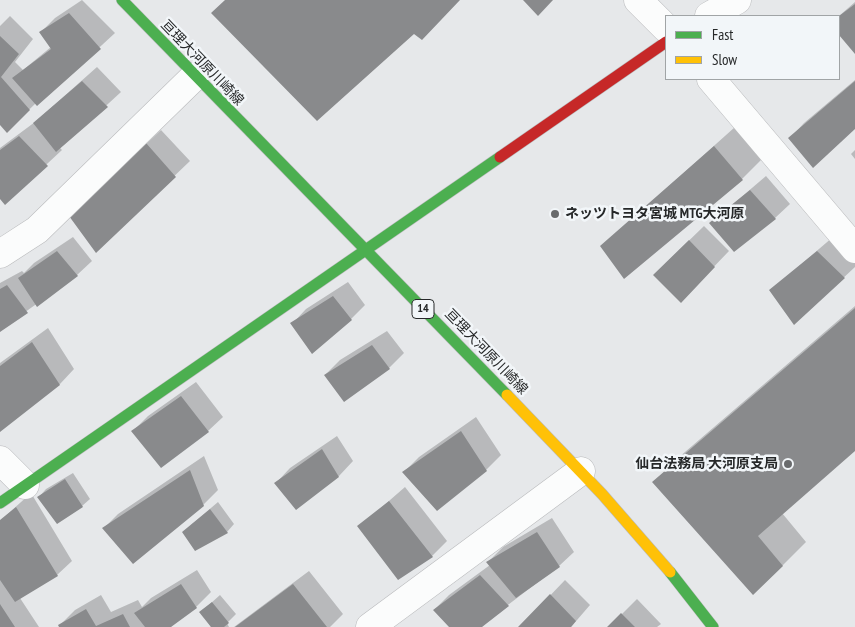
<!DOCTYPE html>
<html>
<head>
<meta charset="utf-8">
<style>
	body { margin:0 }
	#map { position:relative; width:855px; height:627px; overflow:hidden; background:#e6e8ea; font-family:"PT Sans Narrow",sans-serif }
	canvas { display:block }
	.legend { position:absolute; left:665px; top:15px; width:175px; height:65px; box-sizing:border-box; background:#f2f6f9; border:1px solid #a0a4a6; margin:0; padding:6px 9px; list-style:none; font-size:15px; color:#262829 }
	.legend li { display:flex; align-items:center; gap:10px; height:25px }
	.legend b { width:25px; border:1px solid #a0a4a6 }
</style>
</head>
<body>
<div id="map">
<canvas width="855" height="627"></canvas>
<ul class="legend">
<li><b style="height:6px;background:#4caf50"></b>Fast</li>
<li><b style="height:6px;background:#ffc107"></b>Slow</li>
</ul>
</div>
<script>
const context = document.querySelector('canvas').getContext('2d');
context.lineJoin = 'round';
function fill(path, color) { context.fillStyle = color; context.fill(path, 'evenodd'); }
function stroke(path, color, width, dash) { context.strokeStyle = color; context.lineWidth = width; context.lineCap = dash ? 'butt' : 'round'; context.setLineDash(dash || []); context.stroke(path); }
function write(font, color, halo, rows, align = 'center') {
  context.font = font + ' "PT Sans Narrow","Noto Sans JP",sans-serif'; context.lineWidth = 5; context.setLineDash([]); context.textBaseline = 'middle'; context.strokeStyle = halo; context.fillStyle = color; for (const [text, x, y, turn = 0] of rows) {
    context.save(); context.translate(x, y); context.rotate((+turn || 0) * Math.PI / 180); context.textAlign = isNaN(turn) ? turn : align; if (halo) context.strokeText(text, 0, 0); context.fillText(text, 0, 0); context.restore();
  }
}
fill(new Path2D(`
	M82 0 115 33 37 105 36 103 7 131 0 123V26L10 16 33 39 15 62 23 70 51 47 41 32 55 18Z
	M855 2V52L839 33V16Z
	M97 67 121 92 60 148 62 150 5 203 0 197V148L35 122Z
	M855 80V128L790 138 804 123Z
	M735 127 762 159 742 179 602 246Z
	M161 130 190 161 96 251 85 201Z
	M855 150V159L851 154Z
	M766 176 790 204 775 218 711 223Z
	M704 226 729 251 681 301 669 260Z
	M73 237 92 261 77 275 0 330V283L22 271 24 273 34 263Z
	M833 237 855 259V267L795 323 771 290Z
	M348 282 365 305 351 319 292 324 306 309Z
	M855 306V449L782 513 806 542 782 566 654 482 678 458Z
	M48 328 74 369 60 384 0 431V363Z
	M387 331 404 353 389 368 325 375 340 360Z
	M196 382 223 417 208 431H133L148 416Z
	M476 417 501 455 486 470 404 472 419 457Z
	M337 436 353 461 339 476 296 508 276 483 290 468Z
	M204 456 218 490 203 505 104 528 118 514Z
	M73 473 90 499 82 506 39 497 46 489Z
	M405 487 447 541 432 556 398 578 359 527Z
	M31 493 72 561 57 575 20 598 39 627H0V521Z
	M218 502 234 524 227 532 191 525Z
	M552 518 574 552 559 566 479 627H450L434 610 449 595 490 565 488 562 503 547Z
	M197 570 211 592 196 607 169 627H61L60 625 75 610 101 595 111 612 138 600 142 607 151 598Z
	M309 571 343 614 330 627H234Z
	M565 580 590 605 571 627H520Z
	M220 595 236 614 227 623 229 627H211L201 612Z
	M637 599 661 624 657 627H609Z`), '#0003');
fill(new Path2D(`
	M225 0H460L422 40 414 34 317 121 211 13Z
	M523 0H553L538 16Z
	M855 4V54L839 35V16Z
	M69 13 101 49 37 106 12 78 51 49 39 32Z
	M0 36 19 54 1 77 30 110 7 133 0 125Z
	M82 81 108 107 56 152 33 123Z
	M855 81V129L813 168 788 138Z
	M19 136 48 166 5 205 0 199V150Z
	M146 143 176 177 96 253 69 216Z
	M714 146 743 180 624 279 600 246Z
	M750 190 776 219 734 252 709 223Z
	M689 240 715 267 681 303 653 275Z
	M57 251 78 276 37 307 18 278Z
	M817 251 845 278 794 325 769 290Z
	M7 285 28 313 0 332V289Z
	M333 296 352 320 312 354 290 323Z
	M855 308V451L758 536 783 566 753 595 652 482Z
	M32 342 60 385 0 432V366Z
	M372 345 390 369 344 402 324 375Z
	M181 396 209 432 161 468 131 431Z
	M461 431 487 471 437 511 402 472Z
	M322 449 339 477 296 510 274 483Z
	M190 470 204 506 133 564 102 528Z
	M65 479 83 507 57 524 37 497Z
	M389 501 433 557 398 580 357 526Z
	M16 507 58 576 15 602 0 580V520Z
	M210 509 228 533 195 551 182 532Z
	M537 532 560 567 516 598 486 562Z
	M480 575 509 606 482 627H449L433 610Z
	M181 584 197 608 171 627H145L134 613Z
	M293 584 327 627H235Z
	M550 594 576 621 571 627H518Z
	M212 602 229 623 224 627H211L199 612Z
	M0 604 15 627H0Z
	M86 609 96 626 123 614 130 627H59L58 625Z
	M621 613 635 627H607Z`), '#898a8c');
const street = new Path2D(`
	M638 0 666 28
	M709 16 737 0
	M711 79 855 249
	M0 254 37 230 194 77
	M0 460 25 485
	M370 627 581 471`);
const fast = new Path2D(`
	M122 0 507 395
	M0 503 500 157
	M670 572 713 627`);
const slow = new Path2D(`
	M507 395 602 494 670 572`);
const jam = new Path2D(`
	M500 157 666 42`);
stroke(street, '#b9babc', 29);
stroke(fast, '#b9babc', 12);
stroke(slow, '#b9babc', 12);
stroke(jam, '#b9babc', 12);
stroke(street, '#fbfcfc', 28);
stroke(fast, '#4caf50', 11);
stroke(slow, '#ffc107', 11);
stroke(jam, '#c62828', 11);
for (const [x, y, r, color] of [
	[555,214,5,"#696b6d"],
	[788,464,5,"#696b6d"]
]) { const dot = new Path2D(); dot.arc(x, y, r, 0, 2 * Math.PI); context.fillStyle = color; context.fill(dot); stroke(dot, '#f2f6f9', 2); }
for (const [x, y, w] of [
	[423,309,22]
]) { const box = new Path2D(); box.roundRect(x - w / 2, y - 9.5, w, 19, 4); context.fillStyle = '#f2f6f9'; context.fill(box); stroke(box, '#262829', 1); }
write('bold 12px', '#262829', null, [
	["14",423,309]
]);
write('14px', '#262829', '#f2f6f9', [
	["亘理大河原川崎線",202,63,46],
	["亘理大河原川崎線",486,352,46]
]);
write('bold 14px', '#262829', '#f2f6f9', [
	["ネッツトヨタ宮城 MTG大河原",565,214],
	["仙台法務局 大河原支局",778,464,"right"]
], 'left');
</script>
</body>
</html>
